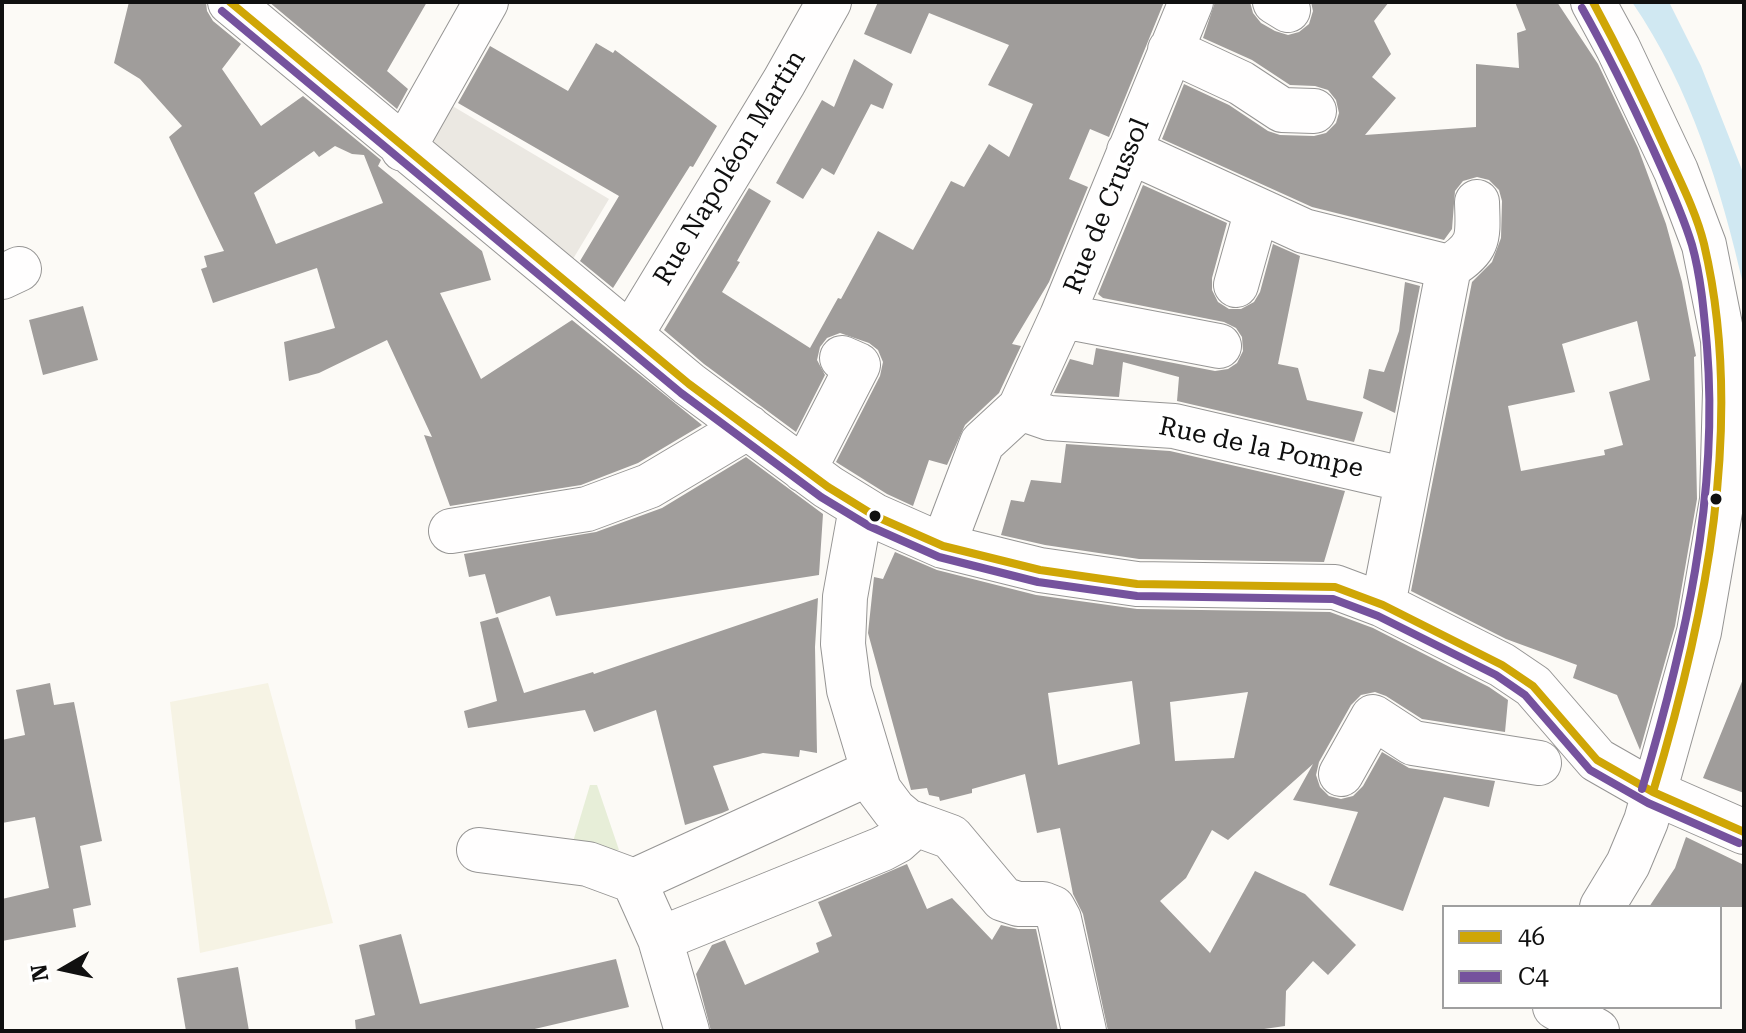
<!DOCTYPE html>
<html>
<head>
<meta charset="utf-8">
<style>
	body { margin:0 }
	#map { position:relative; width:1746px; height:1033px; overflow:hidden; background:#fcfaf6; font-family:"Roboto Serif",serif }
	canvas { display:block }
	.frame { position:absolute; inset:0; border:4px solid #101010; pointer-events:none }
	.legend { position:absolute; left:1442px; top:905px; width:280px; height:104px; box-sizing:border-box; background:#fff; border:2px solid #9f9f9f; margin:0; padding:10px 14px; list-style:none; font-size:24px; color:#101010 }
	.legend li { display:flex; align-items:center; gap:16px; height:40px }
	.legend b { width:40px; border:2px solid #9f9f9f }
	.north { position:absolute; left:24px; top:929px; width:80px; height:80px; -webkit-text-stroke:6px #fff; paint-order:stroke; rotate:261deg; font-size:22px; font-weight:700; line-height:32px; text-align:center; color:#101010 }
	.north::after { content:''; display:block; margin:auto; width:28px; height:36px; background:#101010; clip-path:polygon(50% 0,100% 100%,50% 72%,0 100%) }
</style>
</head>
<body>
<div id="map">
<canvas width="1746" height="1033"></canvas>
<div class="frame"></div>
<ul class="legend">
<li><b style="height:10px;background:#cfa606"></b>46</li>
<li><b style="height:10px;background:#75529d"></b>C4</li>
</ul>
<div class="north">N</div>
</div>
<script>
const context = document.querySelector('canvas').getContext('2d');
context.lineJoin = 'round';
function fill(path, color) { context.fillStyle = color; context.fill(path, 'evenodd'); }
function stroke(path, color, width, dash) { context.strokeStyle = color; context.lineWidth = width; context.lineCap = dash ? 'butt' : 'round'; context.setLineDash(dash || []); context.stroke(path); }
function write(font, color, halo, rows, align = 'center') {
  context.font = font + ' "Roboto Serif",serif'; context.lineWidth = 8; context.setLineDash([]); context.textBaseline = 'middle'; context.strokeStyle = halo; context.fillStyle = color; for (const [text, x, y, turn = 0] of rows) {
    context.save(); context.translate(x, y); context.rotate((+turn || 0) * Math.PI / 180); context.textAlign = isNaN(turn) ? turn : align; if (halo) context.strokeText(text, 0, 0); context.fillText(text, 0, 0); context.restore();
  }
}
fill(new Path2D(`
	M268 683 333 923 200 953 170 702Z`), '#f6f3e4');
fill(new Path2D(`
	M590 785H597L619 850 603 851 572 845Z`), '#e7eed8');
fill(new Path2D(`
	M439 98 609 199 564 274 413 147Z`), '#ebe8e2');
fill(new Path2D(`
	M1632 2H1669L1701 66 1744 175V288C1721 188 1691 88 1632 2Z`), '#d0e8f2');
fill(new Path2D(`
	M129 2H206L207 11 213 21 241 44 222 69 261 126 303 96 381 160 378 166 482 251 491 280 440 293 481 379 572 320 702 425 638 463 581 485 450 506 424 435 432 437 387 340 319 373 289 381 284 342 335 328 317 268 213 303 201 269 207 267 204 256 224 251 169 137 182 126 140 79 114 63ZM335 146 352 154 364 155 383 203 276 244 254 193 314 151 319 157Z
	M269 2H427L387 71 408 89 397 109Z
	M878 2H1164L1109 137 1090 129 1069 179 1088 187 1049 282 1012 344 1021 346 999 393 965 425 947 465 929 460 913 506 887 494 836 462 880 376 883 362 878 350 869 343 840 333 827 338 820 347 817 360 825 375 796 432 704 364 664 330 749 188 771 201 737 261 740 262 722 292 810 348 838 298 841 299 878 231 913 250 951 181 964 187 989 144 1009 157 1033 104 988 85 1009 45 929 13 911 54 864 34Z
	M1215 2H1250L1253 13 1261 23 1275 31 1288 35 1299 32 1309 24 1313 11 1311 2H1389L1374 21 1391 54 1372 77 1396 98 1365 135 1476 127V64L1519 68 1517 33 1526 30 1515 2H1557L1598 64 1638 148 1666 224 1682 282 1696 356 1694 357 1697 499 1675 626 1640 750 1617 695 1573 678 1577 665 1506 639 1411 591 1472 282 1492 262 1501 238 1502 201 1499 190 1489 180 1477 177 1463 181 1455 191 1452 229 1444 240 1312 207 1162 139 1184 84 1229 105 1268 131 1280 135 1314 136 1326 133 1336 123 1339 113 1336 100 1328 90 1315 86 1290 85 1252 60 1203 38ZM1637 321 1650 380 1609 392 1623 445 1604 450 1605 455 1521 471 1508 406 1575 392 1562 344Z
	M596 43 613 53 615 50 717 126 693 167 690 166 613 288 580 261 619 196 458 103 490 46 568 91Z
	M854 59 893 84 883 109 871 104 834 175 822 168 803 199 776 183 822 100 834 107Z
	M1143 185 1227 223 1212 278V290L1218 302 1229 309H1241L1254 302 1260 292 1273 244 1300 256 1278 364 1298 368 1307 400 1363 412 1354 442 1177 401 1179 377 1123 362 1119 397 1054 393 1070 359 1093 365 1096 348 1215 371 1228 369 1237 363 1243 351 1242 337 1236 328 1224 322 1103 298 1098 294Z
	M1405 282 1420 286 1395 413 1363 398 1369 369 1384 372 1399 331Z
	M83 306 98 360 43 375 29 320Z
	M1066 444 1170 451 1345 491 1324 562 1139 559 1045 545 1001 535 1011 500 1024 502 1031 480 1061 483Z
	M746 457 823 514 819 575 556 616 550 596 496 614 485 574 469 577 464 554 596 532 662 508Z
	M895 552 937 570 1036 595 1137 609 1330 612 1373 628 1489 687 1508 700 1505 732 1422 719 1386 696 1375 692 1361 695 1351 705 1319 762 1316 775 1320 787 1329 796 1341 799 1353 796 1363 786 1382 752 1409 768 1495 781 1489 807 1444 797 1403 911 1329 885 1358 812 1293 800 1313 764 1228 840 1212 830 1186 878 1160 901 1210 953 1255 871 1305 894 1356 945 1328 975 1313 961 1286 991 1285 1026 1250 1031H1108L1083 914 1073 894 1060 828 1037 833 1025 774 972 789V793L940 801 939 797 929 795 927 788 911 790 868 633 874 577 883 579ZM1132 681 1140 744 1058 765 1048 693ZM1248 692 1234 758 1175 761 1170 702Z
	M818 598 815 647 817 753 800 750 799 757 763 753 713 766 729 810 722 813 685 825 656 710 594 732 585 710 468 728 464 711 497 701 480 622 498 617 524 693 593 672 594 674Z
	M1743 679H1744V793L1703 778Z
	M50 683 54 705 74 702 102 841 80 846 91 905 73 909 76 927 2 941V899L49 888 35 817 2 823V740L25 735 16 690Z
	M1686 837 1744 865V907H1649L1675 868Z
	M907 864 927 909 952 898 992 940 1001 925 1018 929H1036L1058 1031H711L696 974 712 945 725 940 745 985 819 952 816 943 832 936 818 902Z
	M401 934 420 1004 616 959 629 1007 526 1031H356L355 1020 375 1015 359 945Z
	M238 967 249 1031H186L177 978Z`), '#a09d9b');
const minor = new Path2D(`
	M230 2 689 384 828 487 875 516 943 546 1040 570 1137 584 1335 587 1383 605 1502 665 1533 686 1597 760 1653 792 1744 832
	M1275 2 1288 10
	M1593 2 1618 48 1676 171 1704 245 1723 340 1725 391 1722 500 1699 632 1646 821 1628 864 1602 907
	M1170 50 1241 83 1282 110 1314 111
	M403 149 486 2
	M1129 151 1304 231 1449 267 1383 605
	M1449 267C1481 247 1478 237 1477 202
	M2 277 19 269
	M1236 285 1257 210
	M1062 316 1219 346
	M631 334 784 82 829 2
	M1020 408 1049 418 1174 426 1407 480
	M804 470 858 365 842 358
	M861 508 845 597 843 644 849 690 879 790 894 810 907 821 951 837 1003 899 1018 904H1043L1053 908 1059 919 1084 1031
	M451 531 587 509 649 486 748 427
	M943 546 982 443 1020 408 1062 316 1191 2
	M1341 774 1373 717 1413 743 1539 763
	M479 850 588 864 634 881
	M634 881 872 772
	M634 881 660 939 687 1031
	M660 939 882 849 897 841 916 824
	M1555 1007 1597 1031`);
stroke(minor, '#969594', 46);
stroke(minor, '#fffefe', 44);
stroke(new Path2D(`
	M230 2 689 384 828 487 875 516 943 546 1040 570 1137 584 1335 587 1383 605 1502 665 1533 686 1597 760 1653 792 1744 832
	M1593 2C1619 50 1643 99 1665 148 1679 179 1696 211 1704 244 1746 422 1705 620 1653 792`), '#cfa606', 8);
stroke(new Path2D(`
	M1582 8C1608 54 1631 101 1653 149 1667 180 1682 212 1692 245 1701 277 1704 313 1707 347 1719 497 1685 645 1642 789
	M222 11 681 393 821 497 869 526 939 557 1038 582 1137 596 1333 599 1378 616 1496 675 1525 695 1590 770 1648 803 1739 843`), '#75529d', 8);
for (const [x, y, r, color] of [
	[1716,499,7,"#101010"],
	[875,516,7,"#101010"]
]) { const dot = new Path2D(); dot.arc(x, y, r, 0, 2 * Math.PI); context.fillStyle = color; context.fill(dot); stroke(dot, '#fff', 3); }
write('26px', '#101010', '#fff', [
	["Rue Napoléon Martin",730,168,-59],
	["Rue de Crussol",1107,206,-68],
	["Rue de la Pompe",1261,448,12]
]);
</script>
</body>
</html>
